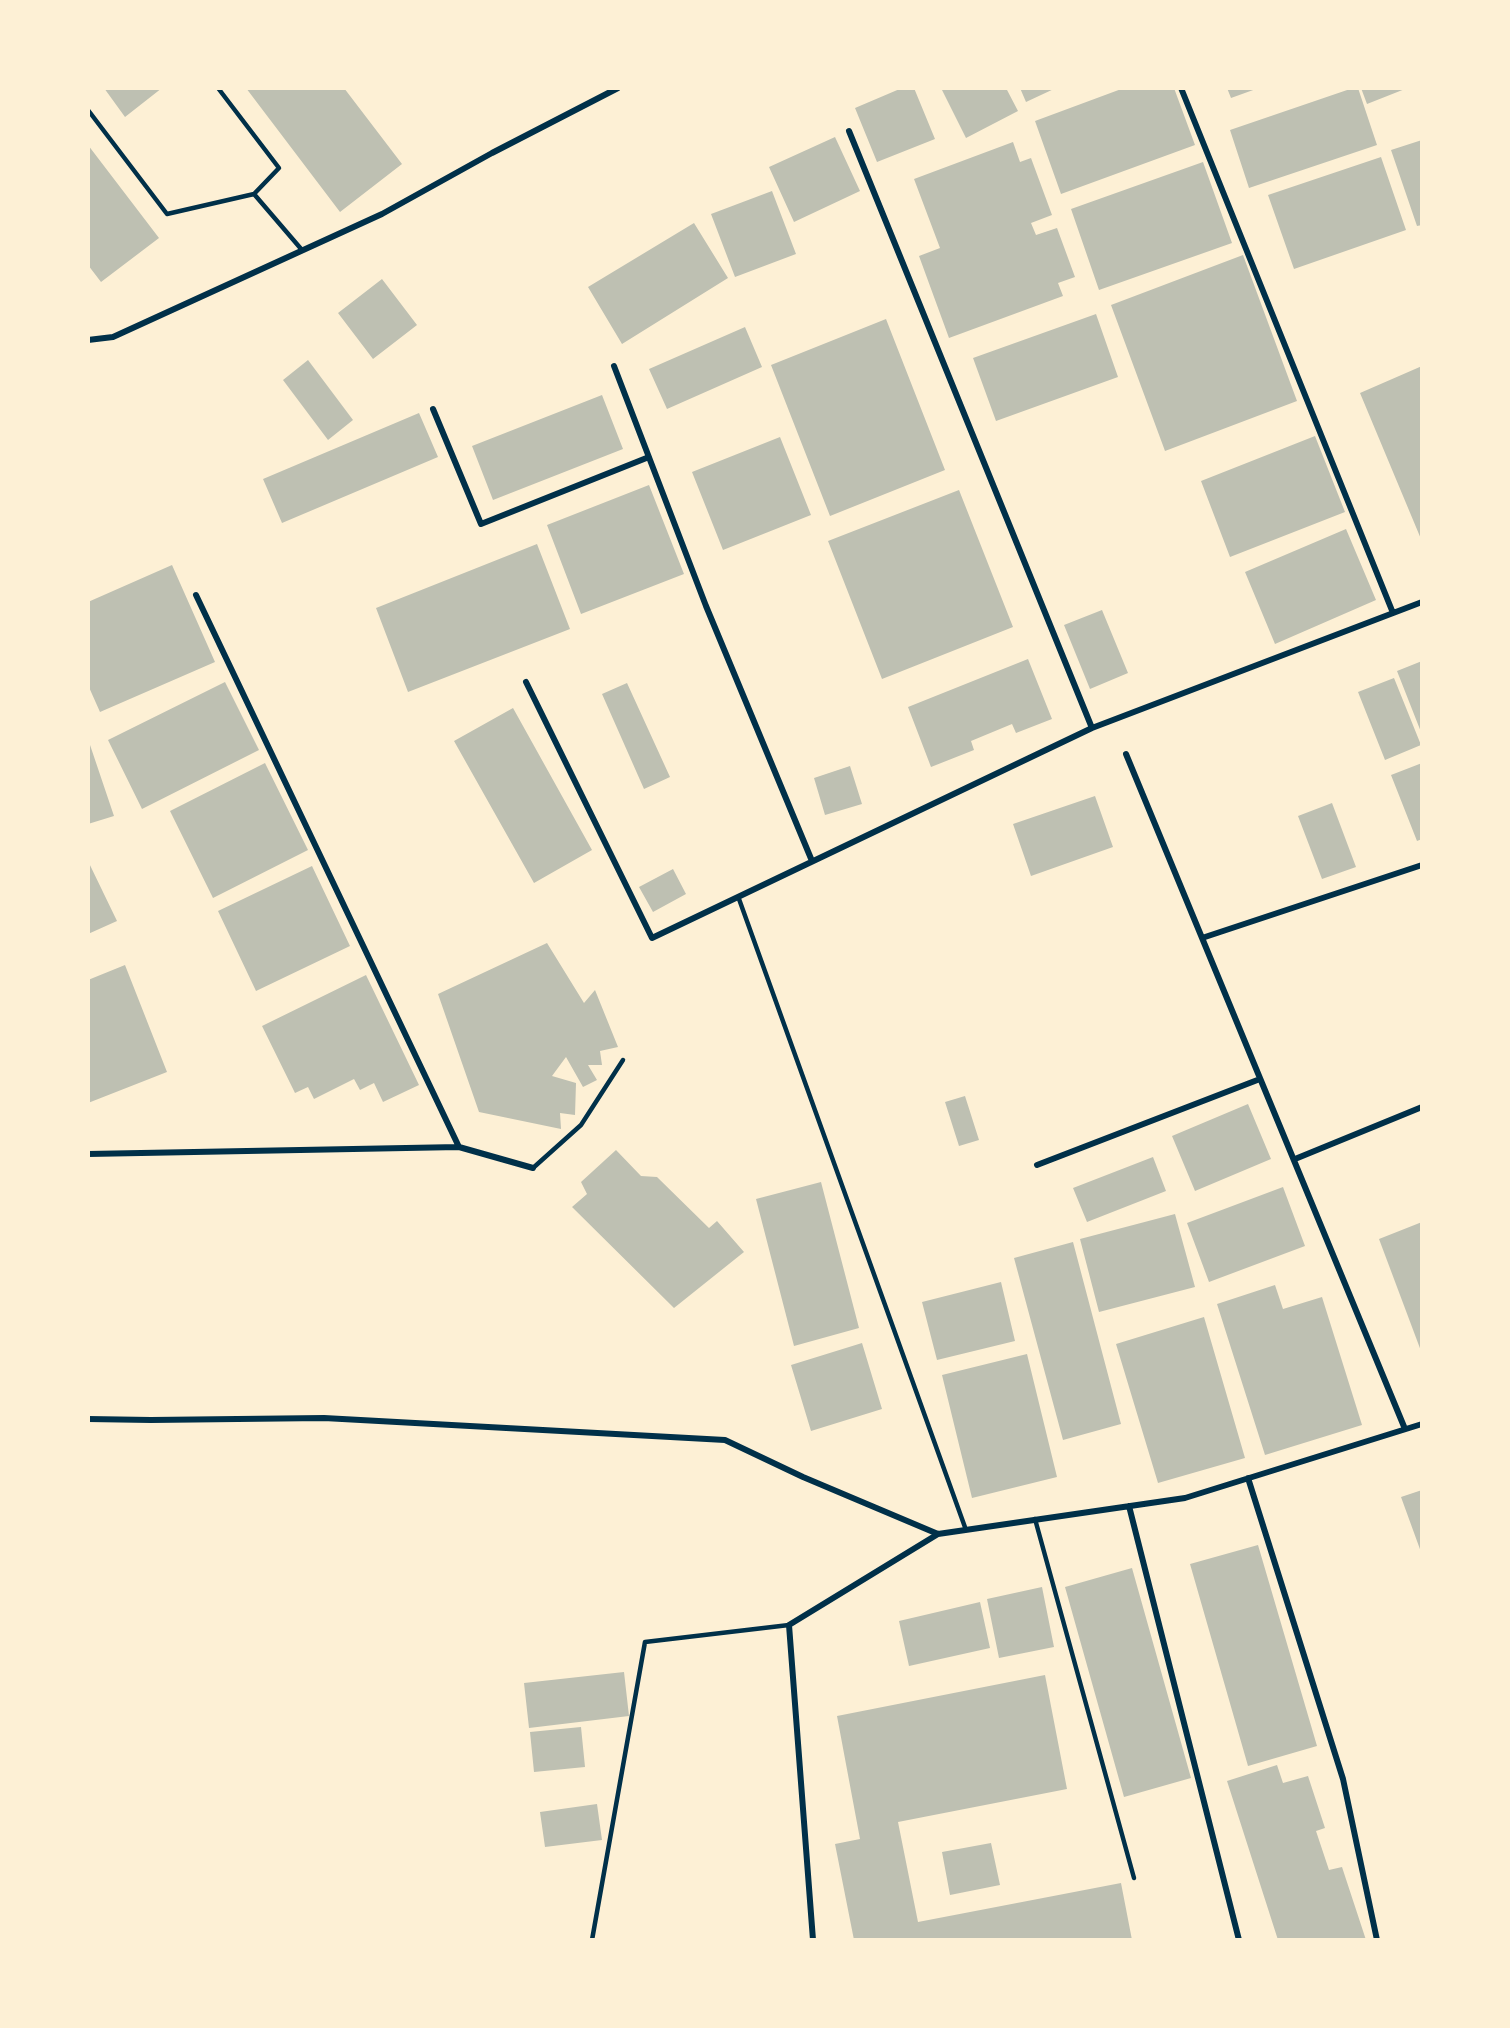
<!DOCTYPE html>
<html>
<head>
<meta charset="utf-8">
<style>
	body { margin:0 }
	#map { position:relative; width:1510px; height:2028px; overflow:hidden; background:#fdf0d5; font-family:"Fira Sans",sans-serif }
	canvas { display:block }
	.frame { position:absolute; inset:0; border:90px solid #fdf0d5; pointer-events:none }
</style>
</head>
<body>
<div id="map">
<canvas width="1510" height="2028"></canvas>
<div class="frame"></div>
</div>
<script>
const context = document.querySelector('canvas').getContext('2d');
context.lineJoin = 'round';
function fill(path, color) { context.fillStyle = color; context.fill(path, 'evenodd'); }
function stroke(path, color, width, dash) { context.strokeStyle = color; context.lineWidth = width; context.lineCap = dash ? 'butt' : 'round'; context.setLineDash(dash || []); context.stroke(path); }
fill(new Path2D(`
	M104 88H162L125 117Z
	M246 88H344L402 164 340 212Z
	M902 88H914L935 139 877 162 855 108Z
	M941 88H1006L1018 111 966 138Z
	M1020 88H1056L1026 102Z
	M1124 88H1174L1195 145 1061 194 1035 121Z
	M1227 88H1256V89L1231 98Z
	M1353 88H1358L1377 145 1249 188 1230 130Z
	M1361 88H1405V89L1367 104Z
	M835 137 860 191 794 222 769 167Z
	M1422 140V225L1417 226 1391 150Z
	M1013 142 1020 162 1031 158 1052 215 1031 223 1036 235 1057 228 1075 277 1058 283 1063 296 949 338 919 256 940 248 914 179Z
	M88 145 159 238 101 282 88 265Z
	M1381 157 1406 230 1294 269 1268 195Z
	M1203 162 1232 243 1099 290 1071 209Z
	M772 191 796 254 735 277 711 214Z
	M694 223 728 278 622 344 588 287Z
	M1243 255 1297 401 1165 451 1111 305Z
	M382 279 417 325 373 359 338 313Z
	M1096 314 1118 377 996 421 973 358Z
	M886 319 945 470 830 516 771 365Z
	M745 327 762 367 667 409 649 369Z
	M308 360 353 420 328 440 283 380Z
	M1422 366V539H1421L1360 393Z
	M602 395 623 449 493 500 472 446Z
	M419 413 438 457 282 523 263 479Z
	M1315 436 1345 512 1230 557 1201 481Z
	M780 437 811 515 723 550 692 472Z
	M649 485 684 574 581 614 547 525Z
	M959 490 1013 627 882 679 828 541Z
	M1346 529 1376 600 1275 644 1245 572Z
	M537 544 570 629 408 692 376 608Z
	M172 565 215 662 100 712 88 685V602Z
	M1102 610 1128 673 1090 689 1064 625Z
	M1028 659 1052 719 1016 733 1012 724 971 741 974 750 931 767 908 707Z
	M1422 661V732H1421L1397 671Z
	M1394 678 1421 745 1385 760 1358 692Z
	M225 682 259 750 142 809 108 740Z
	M627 683 670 777 644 789 602 694Z
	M513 708 592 850 534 883 454 741Z
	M88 739 114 816 88 824Z
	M265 763 308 850 213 898 170 811Z
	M1422 763V839L1417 841 1391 775Z
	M850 766 862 804 825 815 814 778Z
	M1095 796 1113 847 1031 876 1013 824Z
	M1332 803 1356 867 1322 879 1298 816Z
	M88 861 117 921 88 934Z
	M312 866 350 946 256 991 218 911Z
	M673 869 686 894 653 912 639 887Z
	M547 943 584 1003 595 990 618 1047 600 1051 602 1065H588L597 1080 583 1087 566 1057 552 1076 576 1083 575 1115 560 1113 561 1129 479 1112 438 994Z
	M125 965 167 1072 88 1103V980Z
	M366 975 419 1085 383 1102 374 1083 360 1090 354 1079 314 1099 308 1087 295 1093 262 1026Z
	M965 1096 979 1140 959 1146 945 1102Z
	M1248 1104 1271 1159 1195 1191 1172 1136Z
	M616 1150 641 1176 657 1177 709 1228 717 1221 744 1252 674 1308 572 1207 587 1194 581 1182Z
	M1153 1157 1166 1191 1087 1222 1073 1188Z
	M821 1182 859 1328 794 1346 756 1199Z
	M1283 1187 1305 1246 1209 1282 1187 1223Z
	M1175 1214 1195 1287 1099 1312 1080 1239Z
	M1422 1222V1351H1421L1379 1239Z
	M1073 1242 1121 1424 1063 1440 1014 1258Z
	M1001 1282 1015 1341 937 1360 922 1302Z
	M1275 1285 1283 1309 1322 1297 1362 1425 1265 1455 1217 1304Z
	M1204 1317 1245 1458 1158 1483 1116 1344Z
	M862 1343 882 1409 811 1431 791 1365Z
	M1027 1354 1057 1477 972 1498 942 1375Z
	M1422 1490V1552H1421L1401 1497Z
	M1258 1545 1317 1746 1248 1766 1190 1564Z
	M1132 1568 1191 1778 1124 1797 1065 1587Z
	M1042 1587 1054 1647 999 1658 987 1599Z
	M980 1602 990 1648 909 1666 899 1621Z
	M624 1672 629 1716 529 1728 524 1683Z
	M1045 1675 1067 1789 898 1822 918 1922 1121 1883 1132 1940H854L835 1844 860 1839 837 1716Z
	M581 1727 585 1767 534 1772 530 1732Z
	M1277 1765 1283 1783 1308 1776 1325 1828 1316 1831 1329 1870 1342 1867 1366 1940H1278L1227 1781Z
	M597 1804 602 1840 545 1847 540 1812Z
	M991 1843 1000 1885 950 1895 942 1852Z`), '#bec0b2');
stroke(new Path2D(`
	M88 110 167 214 254 194 279 168 218 88
	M254 194 302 250
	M739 899 966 1530
	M533 1168 581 1125 623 1060
	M1035 1519 1134 1878
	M592 1940 645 1642 789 1625`), '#003049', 4.5);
stroke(new Path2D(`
	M1181 88 1393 613
	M849 131 1092 728
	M88 340 113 337 382 214 492 153 618 88
	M614 366 706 606 812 861
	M433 409 481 524 649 457
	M196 595 459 1147
	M526 682 652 938 1092 728 1422 602
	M1126 754 1405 1429
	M1202 938 1422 865
	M88 1154 459 1147 533 1168
	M1295 1159 1422 1107
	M1037 1165 1260 1079
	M88 1419 151 1420 324 1418 725 1440 803 1477 938 1534 1185 1498 1422 1424
	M1248 1478 1343 1779 1377 1940
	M1129 1506 1239 1940
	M813 1940 789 1625 938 1534`), '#003049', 6);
</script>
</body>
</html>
